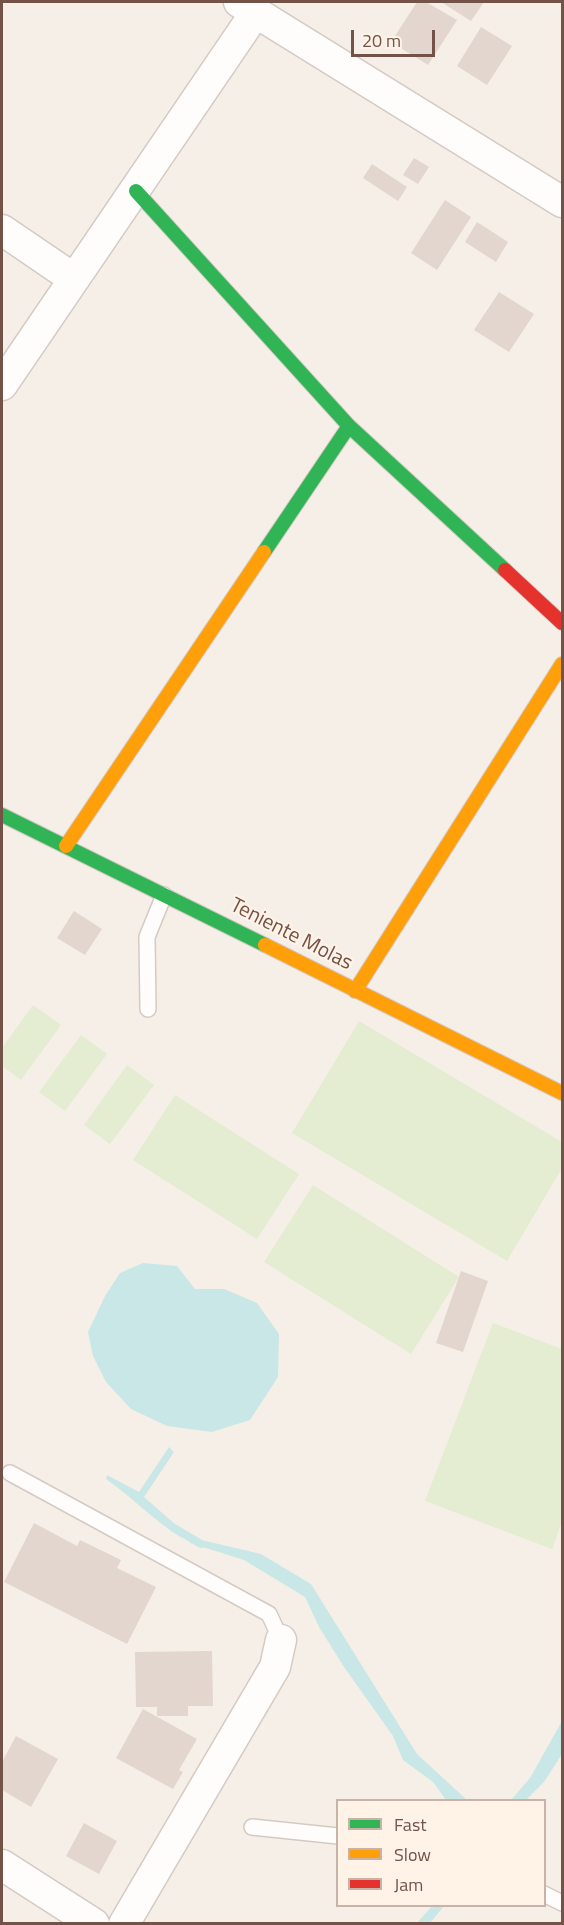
<!DOCTYPE html>
<html>
<head>
<meta charset="utf-8">
<style>
	body { margin:0 }
	#map { position:relative; width:564px; height:1925px; overflow:hidden; background:#f6efe7; font-family:"Titillium Web",sans-serif }
	canvas { display:block }
	.frame { position:absolute; inset:0; border:3px solid #735348; pointer-events:none }
	.legend { position:absolute; left:336px; top:1799px; width:210px; height:108px; box-sizing:border-box; background:#fff3e7; border:2px solid #c7b3a7; margin:0; padding:8px 10px; list-style:none; font-size:18px; color:#735348 }
	.legend li { display:flex; align-items:center; gap:12px; height:30px }
	.legend b { width:30px; border:2px solid #c7b3a7 }
	.scale { position:absolute; left:351px; top:30px; width:84px; height:27px; box-sizing:border-box; border:3px solid #735348; border-top:0; padding-left:8px; font-size:18px; line-height:21px; white-space:nowrap; color:#735348; -webkit-text-stroke:4px #fff3e7; paint-order:stroke }
</style>
</head>
<body>
<div id="map">
<canvas width="564" height="1925"></canvas>
<div class="frame"></div>
<ul class="legend">
<li><b style="height:8px;background:#30b455"></b>Fast</li>
<li><b style="height:8px;background:#ff9f0a"></b>Slow</li>
<li><b style="height:8px;background:#e5322d"></b>Jam</li>
</ul>
<div class="scale">20 m</div>
</div>
<script>
const context = document.querySelector('canvas').getContext('2d');
context.lineJoin = 'round';
function fill(path, color) { context.fillStyle = color; context.fill(path, 'evenodd'); }
function stroke(path, color, width, dash) { context.strokeStyle = color; context.lineWidth = width; context.lineCap = dash ? 'butt' : 'round'; context.setLineDash(dash || []); context.stroke(path); }
function write(font, color, halo, rows, align = 'center') {
  context.font = font + ' "Titillium Web",sans-serif'; context.lineWidth = 4.5; context.setLineDash([]); context.textBaseline = 'middle'; context.strokeStyle = halo; context.fillStyle = color; for (const [text, x, y, turn = 0] of rows) {
    context.save(); context.translate(x, y); context.rotate((+turn || 0) * Math.PI / 180); context.textAlign = isNaN(turn) ? turn : align; if (halo) context.strokeText(text, 0, 0); context.fillText(text, 0, 0); context.restore();
  }
}
fill(new Path2D(`
	M33 1005 61 1025 21 1080 2 1066V1048Z
	M359 1021 562 1142V1168L507 1261 292 1133Z
	M81 1035 107 1054 65 1111 39 1092Z
	M127 1065 154 1085 110 1144 84 1125Z
	M175 1095 299 1174 257 1239 133 1160Z
	M313 1185 459 1277 411 1354 264 1262Z
	M493 1323 562 1349V1521L552 1549 425 1501Z`), '#e4ecd2');
fill(new Path2D(`
	M143 1263 177 1266 195 1289H224L257 1303 279 1334 278 1377 250 1420 212 1432 167 1426 131 1409 106 1382 93 1356 88 1332 105 1296 120 1273Z
	M169 1447 174 1452 144 1497 184 1532 182 1538C154 1521 133 1498 106 1479L107 1475 139 1492Z
	M193 1538 261 1554 311 1584 417 1754 467 1800H446L433 1782 403 1760 393 1736 344 1667 319 1627 305 1597 244 1560 190 1543Z
	M562 1721V1754L544 1782 526 1800H511L530 1778Z
	M432 1906H444L430 1923H417Z`), '#c9e7e6');
stroke(new Path2D(`
	M174 1528 201 1544`), '#c9e7e6', 8);
fill(new Path2D(`
	M417 2H426L457 20 428 65 391 42Z
	M441 2H484L471 21Z
	M481 27 512 46 487 85 457 66Z
	M414 158 429 167 418 184 403 175Z
	M372 164 407 187 398 201 363 178Z
	M445 200 471 217 437 270 411 253Z
	M477 222 508 242 496 262 465 242Z
	M499 292 534 314 509 352 474 330Z
	M74 911 102 929 85 955 57 938Z
	M461 1271 488 1281 463 1352 436 1343Z
	M34 1523 77 1546 80 1540 121 1560 117 1568 156 1587 127 1644 4 1582Z
	M212 1651 213 1706H188V1716H157V1707H136L135 1652Z
	M143 1709 197 1739 179 1770 183 1772 173 1789 116 1758Z
	M16 1736 58 1759 31 1807 2 1790V1762Z
	M84 1823 117 1841 99 1874 66 1856Z`), '#e2d6cf');
const lane = new Path2D(`
	M148 1009 147 937 164 895
	M10 1473 269 1614 281 1640
	M252 1827 338 1836
	M544 1894 562 1903`);
const street = new Path2D(`
	M239 2 562 202
	M2 230 74 279
	M2 385 256 12
	M2 1865 94 1924
	M124 1924 275 1667 281 1640`);
const fast = new Path2D(`
	M136 191 349 426 505 570
	M264 552 349 426
	M2 815 265 945`);
const slow = new Path2D(`
	M66 846 264 552
	M265 945 562 1093
	M355 991 562 664`);
const jam = new Path2D(`
	M505 570 562 623`);
stroke(lane, '#d4cac5', 18);
stroke(street, '#d4cac5', 33);
stroke(fast, '#d4cac4', 16);
stroke(slow, '#d4cac4', 16);
stroke(jam, '#d4cac4', 16);
stroke(lane, '#fefdfb', 15);
stroke(street, '#fefdfb', 30);
stroke(fast, '#30b455', 14);
stroke(slow, '#ff9f0a', 14);
stroke(jam, '#e5322d', 14);
write('21px', '#735348', '#fff3e7', [
	["Teniente Molas",291,935,27]
]);
</script>
</body>
</html>
